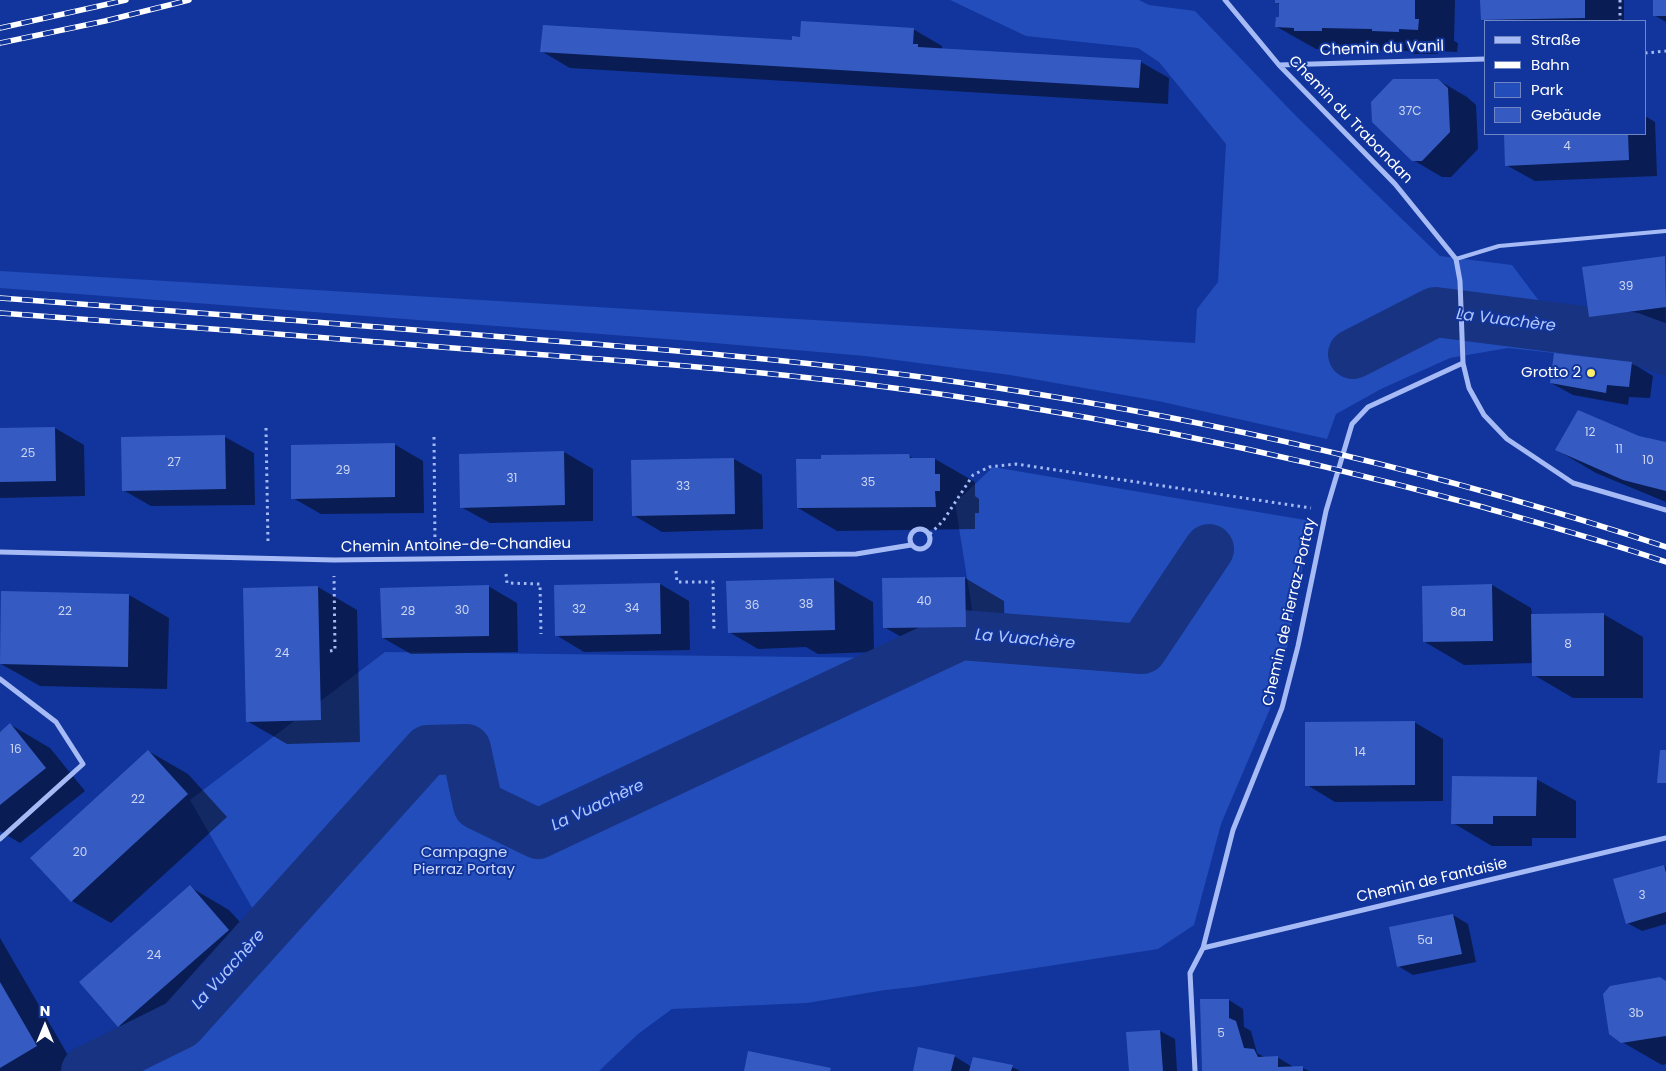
<!DOCTYPE html>
<html>
<head>
<meta charset="utf-8">
<style>
	body { margin:0 }
	#map { position:relative; width:1666px; height:1071px; overflow:hidden; background:#11359c; font-family:Poppins,sans-serif }
	canvas { display:block }
	.legend { position:absolute; left:1484px; top:20px; width:162px; height:115px; box-sizing:border-box; background:#11359c; border:1px solid #7086c4; margin:0; padding:6px 9px; list-style:none; font-size:15px; color:#fff }
	.legend li { display:flex; align-items:center; gap:10px; height:25px }
	.legend b { width:25px; border:1px solid #7086c4 }
	.north { position:absolute; left:20px; top:1001px; width:50px; height:50px; -webkit-text-stroke:4px #11359c; paint-order:stroke; rotate:0deg; font-size:14px; font-weight:700; line-height:20px; text-align:center; color:#fff }
	.north::after { content:''; display:block; margin:auto; width:18px; height:22px; background:#fff; clip-path:polygon(50% 0,100% 100%,50% 72%,0 100%) }
</style>
</head>
<body>
<div id="map">
<canvas width="1666" height="1071"></canvas>
<ul class="legend">
<li><b style="height:6px;background:#a6bbf5"></b>Straße</li>
<li><b style="height:6px;background:#fff"></b>Bahn</li>
<li><b style="height:14px;background:#234dbb"></b>Park</li>
<li><b style="height:14px;background:#355bc3"></b>Gebäude</li>
</ul>
<div class="north">N</div>
</div>
<script>
const context = document.querySelector('canvas').getContext('2d');
context.lineJoin = 'round';
function fill(path, color) { context.fillStyle = color; context.fill(path, 'evenodd'); }
function stroke(path, color, width, dash) { context.strokeStyle = color; context.lineWidth = width; context.lineCap = dash ? 'butt' : 'round'; context.setLineDash(dash || []); context.stroke(path); }
function write(font, color, halo, rows, align = 'center') {
  context.font = font + ' Poppins,sans-serif'; context.lineWidth = 4; context.setLineDash([]); context.textBaseline = 'middle'; context.strokeStyle = halo; context.fillStyle = color; for (const [text, x, y, turn = 0] of rows) {
    context.save(); context.translate(x, y); context.rotate((+turn || 0) * Math.PI / 180); context.textAlign = isNaN(turn) ? turn : align; if (halo) context.strokeText(text, 0, 0); context.fillText(text, 0, 0); context.restore();
  }
}
fill(new Path2D(`
	M950 0H1139L1149 5 1195 11 1296 116 1440 256 1512 265 1564 334 1666 338V365L1508 348 1450 358 1381 389 1336 414 1327 439 1158 401 1010 375 865 356 679 340 0 288V271L1195 343 1197 309 1218 282 1226 144 1159 62 1138 48 1026 36Z
	M993 467 1311 521 1288 643 1272 704 1221 824 1194 925 1158 949 913 987 885 990 807 1003 672 1009 638 1034 599 1071H94L181 1029 266 932 190 800 385 652 980 659 955 503Z`), '#234dbb');
fill(new Path2D(`
	M1276 0H1455L1454 41 1458 43 1457 52 1438 51V54H1412L1408 51 1361 50V53H1334L1329 50 1316 49 1277 27 1280 18V5L1276 2Z
	M1481 0H1624V21H1485L1482 20Z
	M1654 0H1666V22L1654 15Z
	M913 29 942 46V50L1141 62 1169 78 1168 104 570 68 541 51 793 41 801 38Z
	M1438 80 1467 97 1476 105 1478 149 1451 177H1442L1413 160Z
	M1645 116 1655 122 1657 176 1535 181 1506 165 1505 134H1645Z
	M1665 258 1666 335 1630 339 1590 316 1584 268Z
	M1632 363 1653 376 1650 398 1629 397 1628 405 1573 395 1551 383Z
	M55 428 84 445 85 496 0 498V429Z
	M225 437 254 453 255 505 151 506 123 490 122 438Z
	M1639 438 1666 443V502L1596 473 1557 450Z
	M394 444 423 461 424 513 321 514 293 498Z
	M564 452 593 469V521L490 523 461 507Z
	M909 456 915 459H935L975 482V496L979 499V513H975V529L837 531 798 508Z
	M734 459 762 475 763 529 662 532 633 515Z
	M965 578 1004 601 1005 649 924 650 884 627Z
	M833 579 873 602 874 652 818 654 806 647 758 649 729 632Z
	M660 584 689 601 690 650 584 652 556 635 555 586Z
	M1492 585 1531 608 1532 615 1603 614 1643 637V698H1573L1534 675 1533 663 1464 665 1425 642Z
	M488 586 517 603 518 652 411 654 383 638Z
	M318 587 357 610 360 742 287 744 247 721Z
	M2 592 129 595 169 618 167 689 40 686 1 664Z
	M1414 722 1443 739V801L1335 802 1307 785Z
	M11 725 50 748 85 791 20 843 0 831V731L1 732Z
	M148 751 188 774 227 817 111 923 72 901Z
	M1536 779 1576 801V838H1532V846H1492L1453 823Z
	M1664 866 1666 868V924L1642 931 1627 923Z
	M190 887 229 910 268 953 158 1049 119 1026Z
	M1453 915 1468 924 1476 962 1413 975 1398 966Z
	M0 938 76 1069 73 1071H0Z
	M1666 982V1064L1662 1065 1622 1042Z
	M1229 1000 1243 1009 1244 1027 1251 1031 1257 1053 1266 1058 1277 1057 1292 1066V1068H1303L1309 1071H1203Z
	M1160 1031 1175 1039 1177 1071H1130Z
	M954 1056 972 1067H1012L1020 1071H915Z`), '#0007');
stroke(new Path2D(`
	M1353 354 1435 312 1631 337 1666 350
	M86 1071 181 1024 428 750 466 749 478 805 538 834 961 635 1142 649 1209 549`), '#173382', 50);
fill(new Path2D(`
	M1275 0H1415V19H1419L1418 30 1399 29V32L1372 31V29L1322 28V31H1294V28L1275 27 1276 17H1279V3H1275Z
	M1480 0H1585V18L1481 20Z
	M1653 0H1666V16H1653Z
	M801 21 914 28 913 44H918V47L1141 60 1139 88 540 52 543 25 792 40V36L800 37Z
	M1393 79H1438L1448 88 1450 132 1422 161H1412L1372 122 1371 102Z
	M1504 134H1628L1629 160 1505 166Z
	M1665 256 1666 307 1589 317 1582 267Z
	M1554 353 1632 362 1629 387 1607 385 1606 393 1550 383Z
	M1578 410 1639 436 1666 442V491L1623 480 1555 450Z
	M55 427 56 481 0 482V428Z
	M225 435 226 489 122 491 121 437Z
	M395 443V497L291 499V445Z
	M564 451 565 505 460 508 459 454Z
	M909 454 910 458H935V474H940V491H935L936 507 797 508 796 459H821V455Z
	M734 458 735 514 632 516 631 460Z
	M965 577 966 627 883 628 882 578Z
	M834 578 835 630 728 633 726 581Z
	M660 583 661 634 555 636 554 585Z
	M1492 584 1493 641 1423 642 1422 586Z
	M489 585V636L382 638 380 588Z
	M318 586 321 720 246 722 243 588Z
	M1 591 129 594 128 667 0 664Z
	M1604 613V676H1532L1531 614Z
	M1415 721V785L1305 786V722Z
	M10 723 46 768 0 805V732Z
	M148 750 188 794 71 902 30 858Z
	M1660 750H1666V783H1657Z
	M1452 776 1537 777 1536 816H1493V824H1451Z
	M1664 865 1666 873V912L1626 924 1613 879Z
	M190 885 229 930 118 1027 79 982Z
	M1453 914 1462 954 1397 967 1389 927Z
	M1660 977 1666 981V1036L1621 1043 1609 1034 1603 994 1610 986Z
	M0 982 37 1046 0 1068Z
	M1200 999H1229V1018L1236 1021 1244 1048 1254 1049 1258 1057 1278 1056V1067L1303 1066V1071H1202Z
	M1160 1030 1163 1071H1129L1126 1032Z
	M918 1047 955 1055 951 1071H913Z
	M748 1051 831 1068 830 1071H744Z
	M973 1057 1013 1065 1011 1071H969Z`), '#355bc3');
stroke(new Path2D(`
	M1620 0V21
	M1645 53 1666 51
	M266 428 268 543
	M434 437 435 544
	M930 534 943 521 973 475 989 467 1016 464 1311 508
	M676 571 677 582H713L714 632
	M506 574 507 583 540 584 541 634
	M330 651 335 650 334 576`), '#a6bbf5', 3, [2.5, 4]);
stroke(new Path2D(`
	M1456 259 1499 246 1666 231`), '#a6bbf5', 4);
stroke(new Path2D(`
	M1225 0 1279 65 1395 184 1456 259 1460 281 1463 363 1469 388 1484 415 1507 439 1573 483 1666 510
	M1279 65 1485 59
	M910 539a10 10 0 1 1 20 0a10 10 0 1 1-20 0Z
	M0 552 334 560 856 554 911 545
	M0 679 56 722 83 764 0 839
	M1203 948 1666 838
	M1195 1071 1190 973 1203 948 1233 830 1282 708 1298 646 1326 511 1352 424 1368 407 1463 363`), '#a6bbf5', 5);
const rail = new Path2D(`
	M0 28 126 0
	M0 43 105 21 189 0
	M0 298C164 310 327 323 491 336 660 349 830 362 998 388 1224 422 1449 475 1666 547
	M0 313C164 325 327 338 491 351 615 360 739 369 863 384 1071 409 1277 451 1479 506 1542 524 1604 541 1666 562`);
stroke(rail, '#fff', 5.5);
stroke(rail, '#11359c', 4, [11]);
for (const [x, y, r, color] of [
	[1591,373,5,"#ffee69"]
]) { const dot = new Path2D(); dot.arc(x, y, r, 0, 2 * Math.PI); context.fillStyle = color; context.fill(dot); stroke(dot, '#11359c', 2); }
write('12px', '#ccd6f0', null, [
	["37C",1410,112],
	["4",1567,147],
	["39",1626,287],
	["12",1590,433],
	["11",1619,450],
	["25",28,454],
	["10",1648,461],
	["27",174,463],
	["29",343,471],
	["31",512,479],
	["35",868,483],
	["33",683,487],
	["40",924,602],
	["38",806,605],
	["36",752,606],
	["34",632,609],
	["32",579,610],
	["30",462,611],
	["22",65,612],
	["28",408,612],
	["8a",1458,613],
	["8",1568,645],
	["24",282,654],
	["16",16,750],
	["14",1360,753],
	["22",138,800],
	["20",80,853],
	["3",1642,896],
	["5a",1425,941],
	["24",154,956],
	["3b",1636,1014],
	["5",1221,1034]
]);
write('15px', '#fff', '#11359c', [
	["Chemin du Vanil",1382,49,-2],
	["Chemin du Trabandan",1350,120,46],
	["Chemin Antoine-de-Chandieu",456,546,-1],
	["Chemin de Pierraz-Portay",1290,612,-77],
	["Chemin de Fantaisie",1432,881,-13]
]);
write('15px', '#fff', '#11359c', [
	["Grotto 2",1581,373]
], 'right');
write('15px', '#cedbfe', '#11359c', [
	["Campagne",464,853],
	["Pierraz Portay",464,870]
]);
write('italic 16px', '#b2c7fb', '#11359c', [
	["La Vuachère",1506,321,7],
	["La Vuachère",1025,640,5],
	["La Vuachère",598,806,-25],
	["La Vuachère",229,970,-48]
]);
</script>
</body>
</html>
